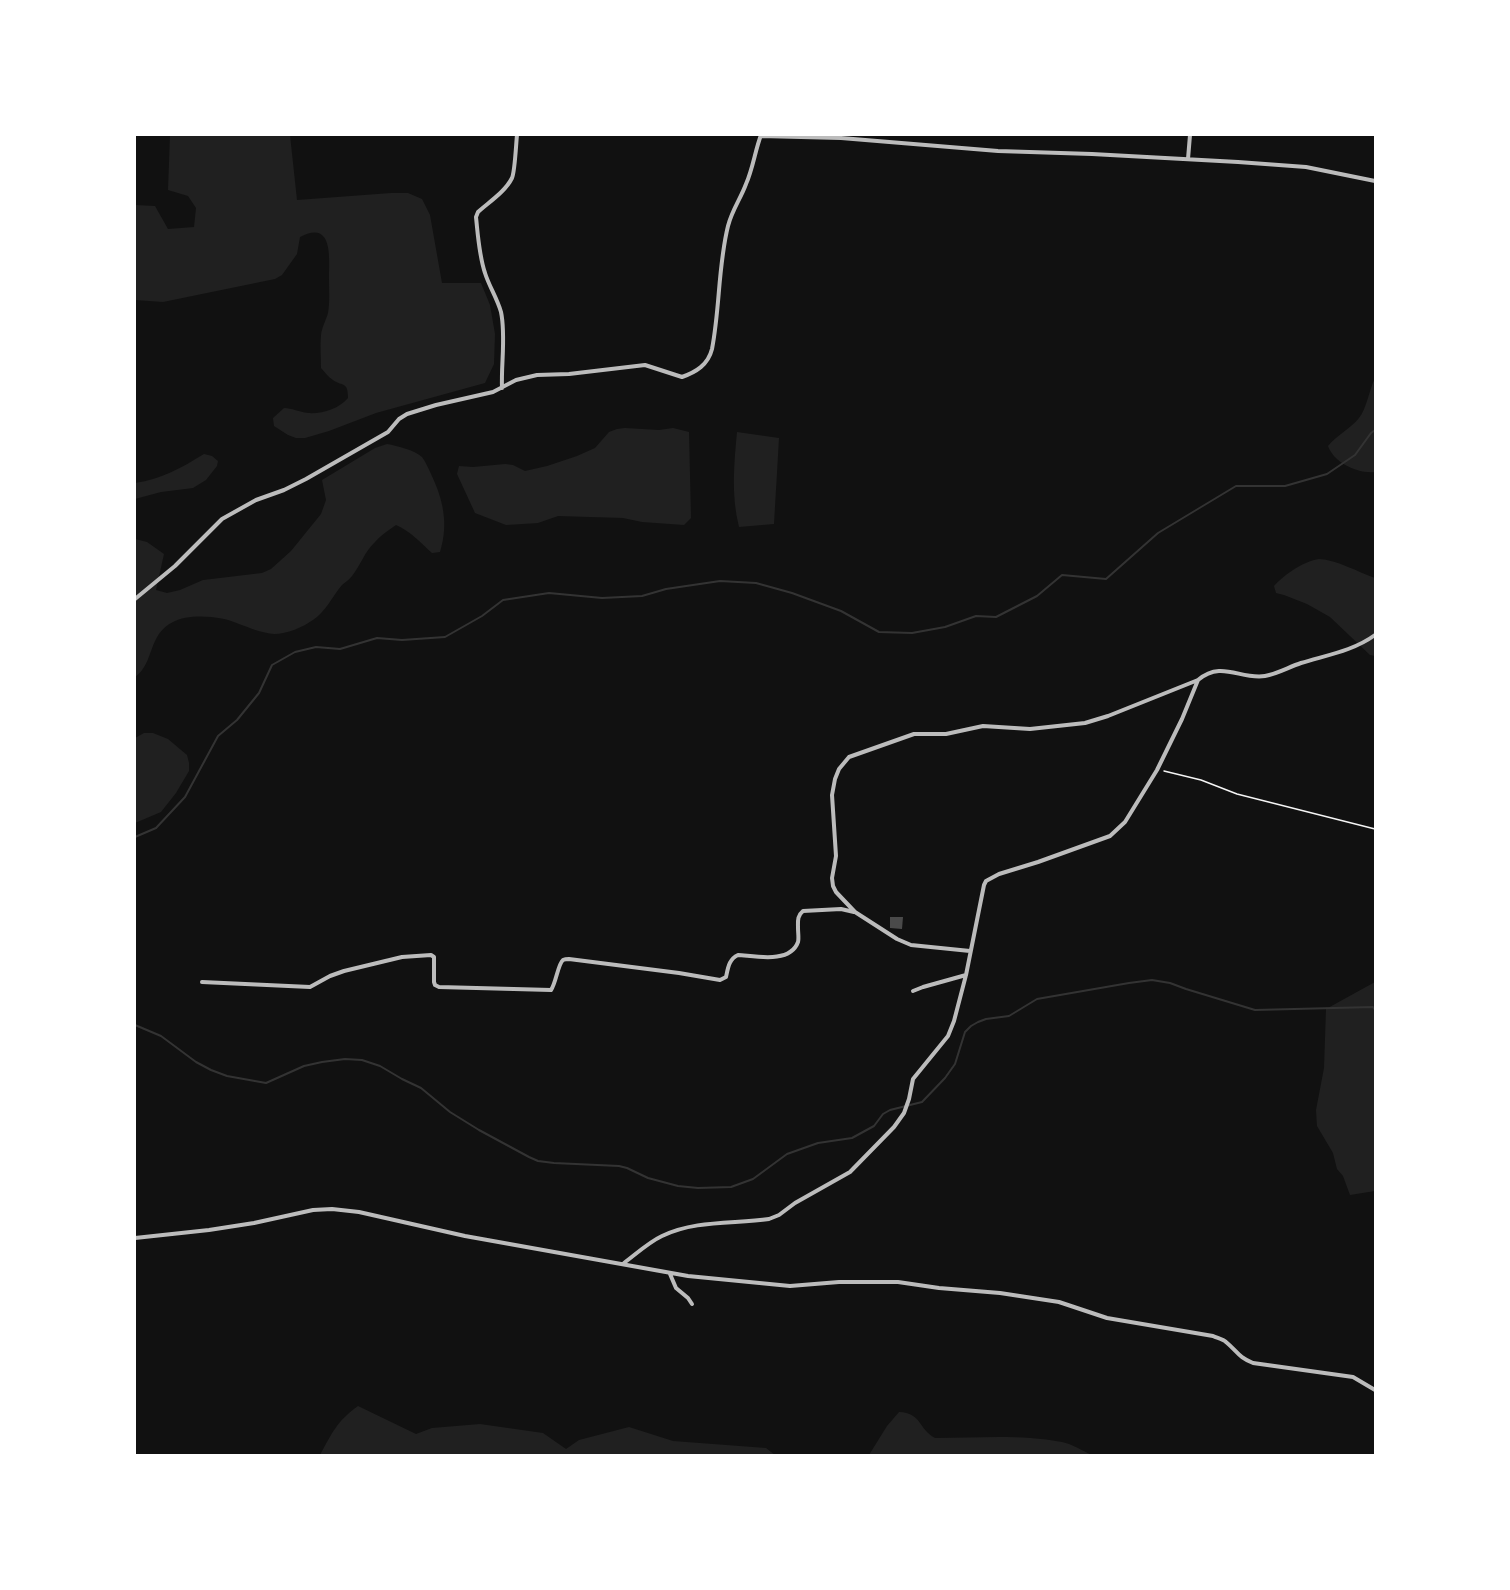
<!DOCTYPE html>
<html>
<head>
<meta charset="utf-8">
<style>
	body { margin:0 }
	#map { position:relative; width:1510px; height:1590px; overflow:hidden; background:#111; font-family:"Fira Sans Condensed",sans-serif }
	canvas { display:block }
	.frame { position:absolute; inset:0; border:136px solid #fff; pointer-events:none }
</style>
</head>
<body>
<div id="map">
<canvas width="1510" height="1590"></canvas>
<div class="frame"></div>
</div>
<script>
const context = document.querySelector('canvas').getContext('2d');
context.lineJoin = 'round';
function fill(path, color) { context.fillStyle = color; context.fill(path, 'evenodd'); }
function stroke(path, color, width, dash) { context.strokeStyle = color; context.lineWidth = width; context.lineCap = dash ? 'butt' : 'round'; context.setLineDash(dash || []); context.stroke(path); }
fill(new Path2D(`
	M170 135H290L297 200 391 193H408L422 199 430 215 442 283H481L490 305 495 334 494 364 485 383 376 413 329 431 305 438H296L288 435 274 426 273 418 284 408C292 408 299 412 308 413 322 414 339 409 348 398 348 381 343 387 333 380 328 377 325 372 321 368 321 357 320 346 321 335 322 327 326 320 328 313 330 302 329 290 329 280 329 259 334 219 300 237L297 254 282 275 275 279 163 302 135 300V205L155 206 168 229 194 227 196 208 188 196 168 190Z
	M1375 378V472C1358 474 1334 463 1328 446 1337 435 1350 429 1359 418 1367 408 1369 390 1375 378Z
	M625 428 659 430 673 428 689 432 691 518 684 525 642 522 623 518 558 516 538 523 506 525 475 513 457 474 459 466 473 467 505 464 513 465 525 471 547 466 577 456 595 448 609 432 617 429Z
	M737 432 779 438 774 524 739 527C731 495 734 464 737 432Z
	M387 444C398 446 414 450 422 457 426 462 428 468 431 474 443 499 449 524 440 552L432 553C421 543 410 531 396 525 389 530 381 535 375 542 365 551 360 566 352 576 349 580 345 582 342 585 332 597 326 611 313 620 303 627 287 634 274 634 262 633 250 628 239 624 223 616 189 613 173 622 147 635 155 663 135 677V539L147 542 164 554 156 590 167 593 180 590 203 580 262 573 271 569 291 551 321 514 326 500 322 480 375 448Z
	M204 454 212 456 218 461 217 466 206 480 193 488 161 492 135 499V483C162 479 181 468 204 454Z
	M1319 559C1337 560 1358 572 1375 578V656L1370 655 1330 617 1307 604 1284 595 1276 593 1274 586C1285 574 1304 561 1319 559Z
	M144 733H153L168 739 187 755 189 763V771L176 793 161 812 135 823V738Z
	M1375 982V1191L1350 1195 1343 1176 1337 1169 1333 1153 1317 1126 1316 1110 1324 1068 1326 1009Z
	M358 1406 416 1434 432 1428 480 1424 543 1433 566 1449 579 1440 629 1427 673 1441 766 1448 775 1455H320C332 1433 337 1421 358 1406Z
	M899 1412C922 1413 918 1429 935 1438 978 1438 1020 1434 1062 1442 1072 1444 1083 1451 1092 1455H869L887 1426Z`), '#202020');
stroke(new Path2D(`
	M135 837 156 828 185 797 218 736 237 720 259 693 272 665 295 652 316 647 340 649 377 638 402 640 445 637 482 616 503 600 549 593 602 598 642 596 666 589 720 581 756 583 792 593 841 611 879 632 912 633 945 627 976 616 996 617 1037 596 1062 575 1106 579 1158 533 1236 486H1285L1327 474 1355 455 1371 433 1375 430
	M135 1025 161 1036 196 1062 211 1070 227 1076 266 1083 304 1066 322 1062 345 1059 362 1060 380 1066 402 1079 421 1088 450 1112 479 1130 529 1157 538 1161 554 1163 619 1166 627 1168 648 1178 678 1186 698 1188 731 1187 753 1179 787 1154 818 1143 852 1138 874 1126 883 1114 890 1110 922 1102 945 1078 955 1064 965 1032 971 1026 978 1022 986 1019 1009 1016 1037 999 1129 983 1152 980 1170 983 1186 989 1255 1010 1373 1007 1375 1010`), '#333', 2);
fill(new Path2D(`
	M890 917H903L902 929 890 928Z`), '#4a4a4a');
stroke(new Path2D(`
	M1164 771 1201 780 1237 794 1375 829`), '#f5f5f5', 1.5);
stroke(new Path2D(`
	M761 136 841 138 998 151 1092 154 1238 162 1306 167 1375 181
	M1188 159 1190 135
	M502 388C501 364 506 335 501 312 497 298 489 286 485 273 479 255 478 236 476 217L478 212C489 202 505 192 512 178 515 171 516 144 517 135
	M135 599 175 566 222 519 256 500 284 490 306 479 388 432 399 419 407 414 436 405 493 392 516 380 537 375 569 374 645 365 682 377C696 372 708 365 712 349 720 308 718 266 728 226 732 210 741 198 746 184 753 168 755 151 761 135
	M970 951 911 945 897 939 855 912 836 892 833 886 832 878 836 856 832 795 835 779 839 769 849 757 914 734H946L983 726 1030 729 1085 723 1108 716 1198 680C1222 660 1240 680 1265 676 1277 674 1289 667 1301 663 1327 655 1353 651 1375 635
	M202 982 310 987 330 976 344 971 402 957 431 955 434 957V982L435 985 439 987 551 990C556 983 558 964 563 960 565 959 567 959 569 959L679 973 720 980 726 977C728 968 729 959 738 955 755 956 790 964 798 942 799 938 798 933 798 928 798 921 797 916 803 911L841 909 854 912
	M913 991 923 987 966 975
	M135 1238 209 1230 254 1223 313 1210 332 1209 359 1212 465 1236 688 1276 790 1286 839 1282H898L939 1288 1000 1293 1059 1302 1107 1318 1213 1336C1217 1338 1223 1339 1226 1342 1238 1352 1238 1357 1253 1363L1353 1377 1375 1390
	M624 1263C636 1254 649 1242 662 1236 695 1220 733 1224 769 1219L779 1215 795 1203 850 1172 894 1127 904 1113 909 1099 913 1079 948 1036 954 1021 966 975 984 885 986 881 999 874 1038 862 1110 836 1125 822 1157 770 1182 719 1198 680
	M670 1274 676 1288 688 1298 692 1304`), '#bcbcbc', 4);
</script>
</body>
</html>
